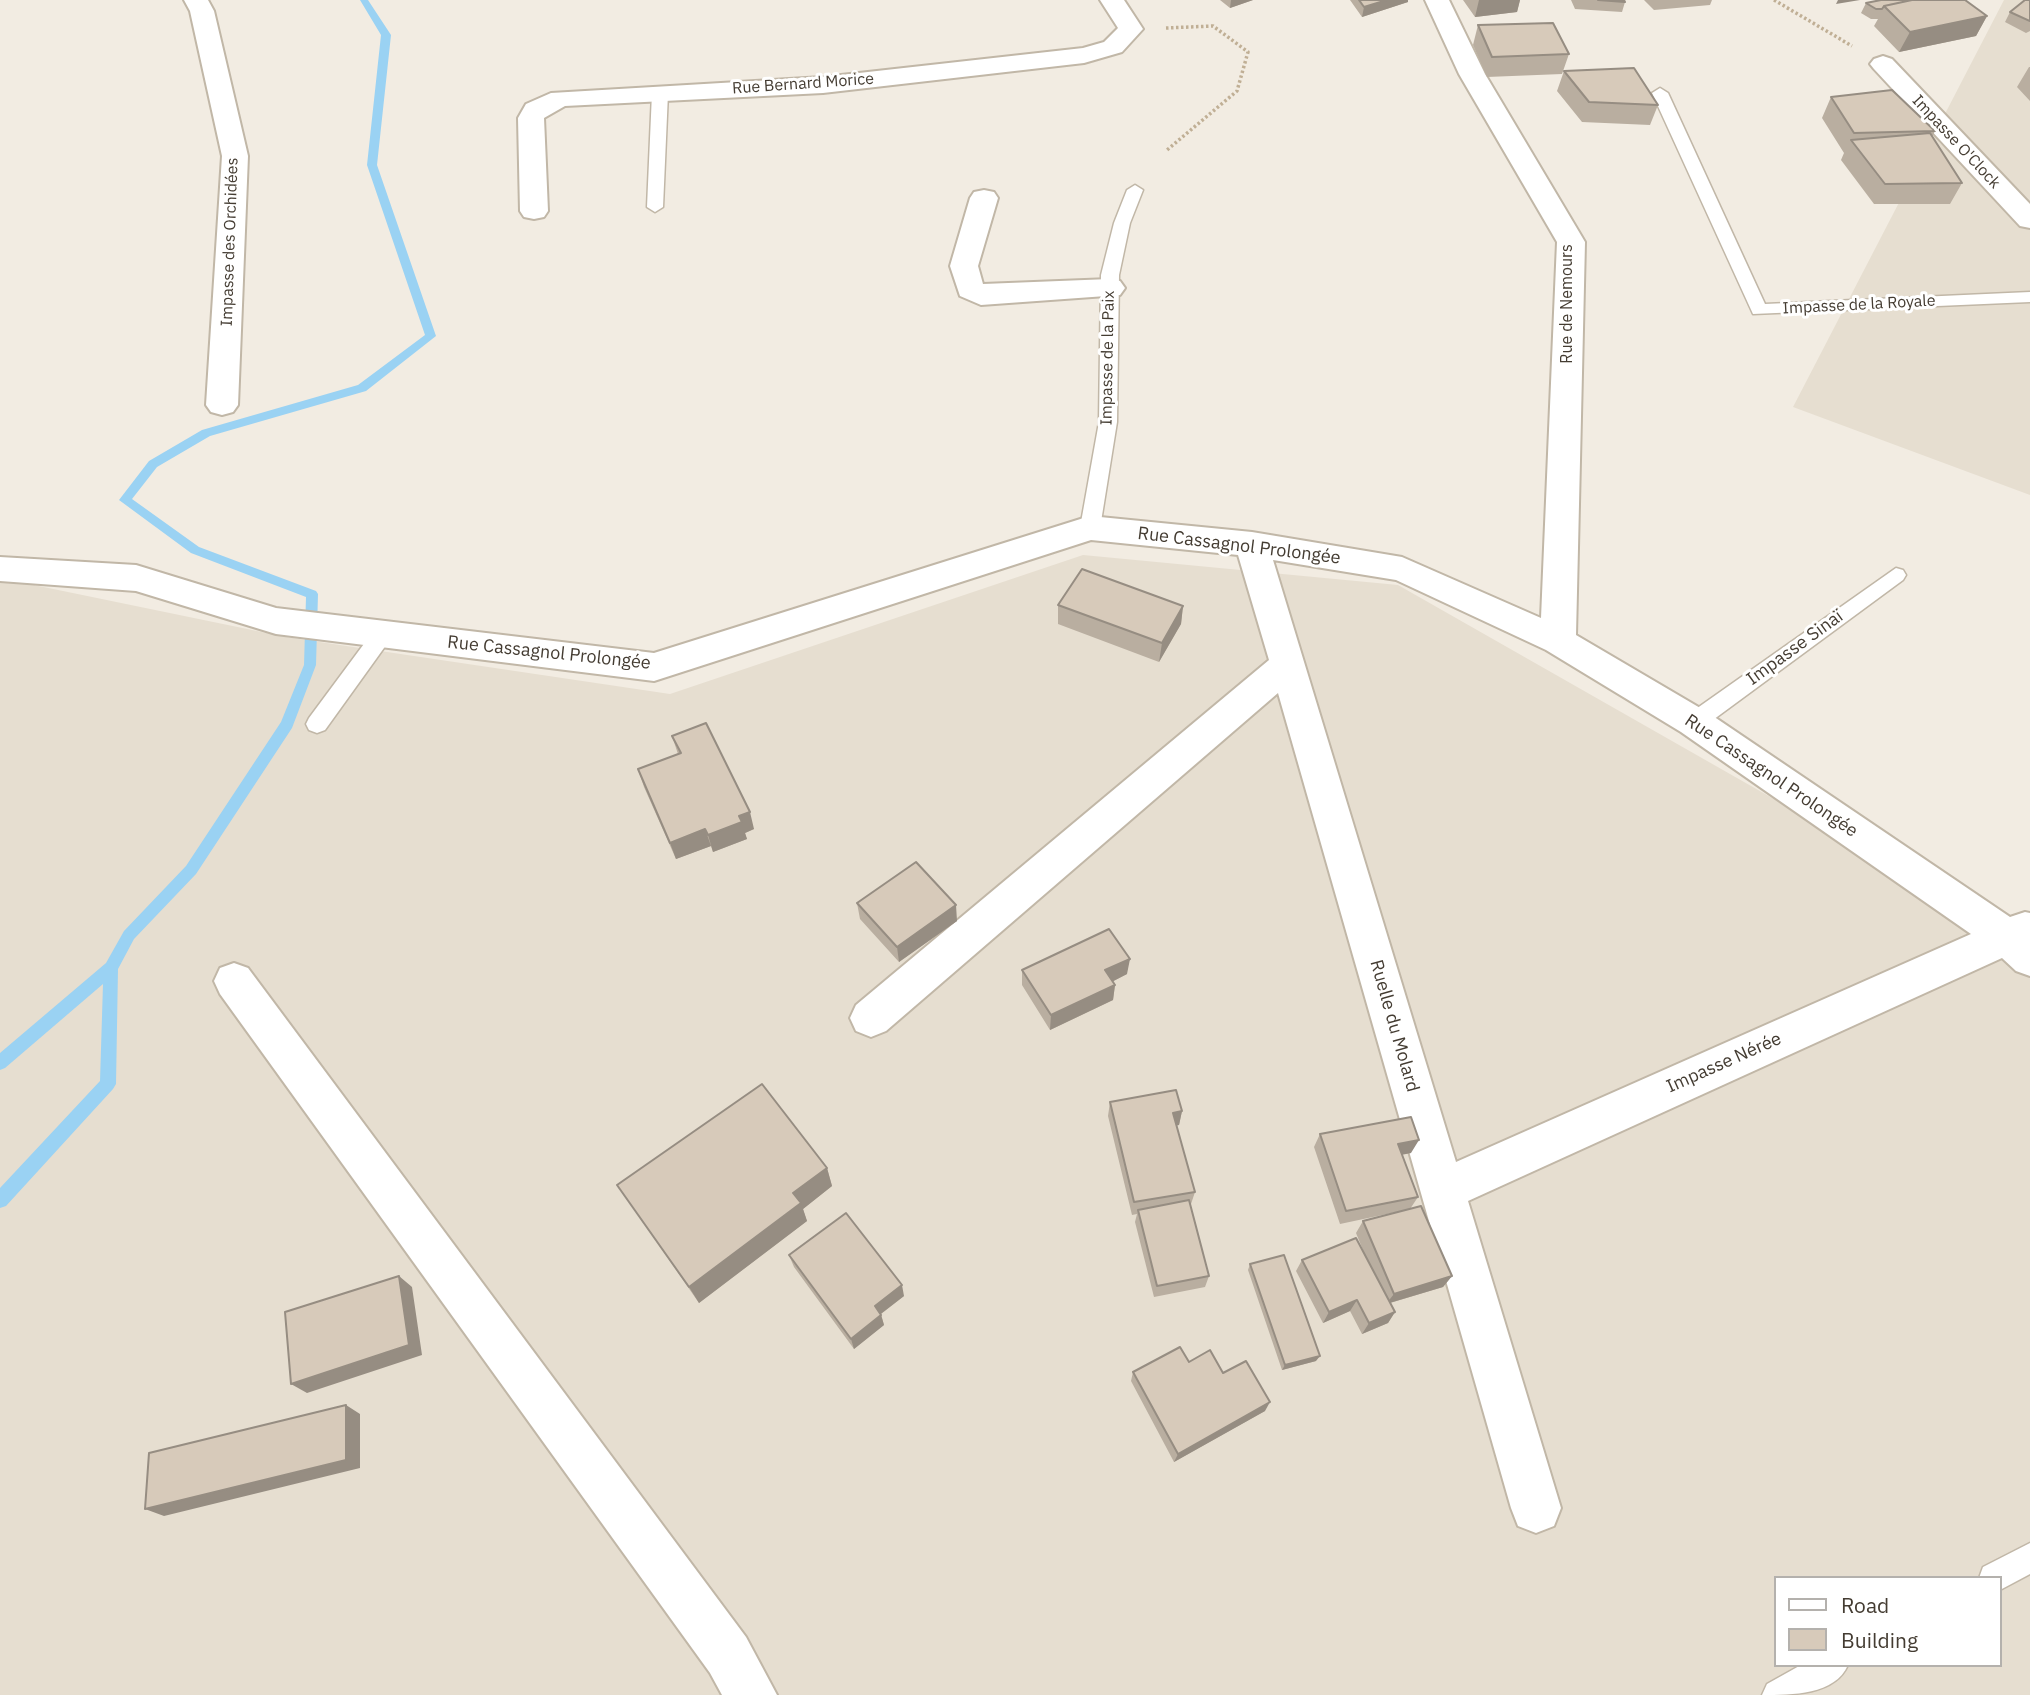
<!DOCTYPE html>
<html>
<head>
<meta charset="utf-8">
<style>
	body { margin:0 }
	#map { position:relative; width:2030px; height:1695px; overflow:hidden; background:#f2ece2; font-family:"IBM Plex Sans",sans-serif }
	canvas { display:block }
	.legend { position:absolute; left:1774px; top:1576px; width:228px; height:91px; box-sizing:border-box; background:#fff; border:2px solid #b4b1ad; margin:0; padding:9px 12px; list-style:none; font-size:21px; color:#443c32 }
	.legend li { display:flex; align-items:center; gap:14px; height:35px }
	.legend b { width:35px; border:2px solid #b4b1ad }
</style>
</head>
<body>
<div id="map">
<canvas width="2030" height="1695"></canvas>
<ul class="legend">
<li><b style="height:9px;background:#fff"></b>Road</li>
<li><b style="height:19px;background:#d7caba"></b>Building</li>
</ul>
</div>
<script>
const context = document.querySelector('canvas').getContext('2d');
context.lineJoin = 'round';
function fill(path, color) { context.fillStyle = color; context.fill(path, 'evenodd'); }
function stroke(path, color, width, dash) { context.strokeStyle = color; context.lineWidth = width; context.lineCap = dash ? 'butt' : 'round'; context.setLineDash(dash || []); context.stroke(path); }
function write(font, color, halo, rows, align = 'center') {
  context.font = font + ' "IBM Plex Sans",sans-serif'; context.lineWidth = 6; context.setLineDash([]); context.textBaseline = 'middle'; context.strokeStyle = halo; context.fillStyle = color; for (const [text, x, y, turn = 0] of rows) {
    context.save(); context.translate(x, y); context.rotate((+turn || 0) * Math.PI / 180); context.textAlign = isNaN(turn) ? turn : align; if (halo) context.strokeText(text, 0, 0); context.fillText(text, 0, 0); context.restore();
  }
}
fill(new Path2D(`
	M2004 0H2030V495L1793 407Z
	M1083 555 1398 585 1997 926 2030 959V1695H0V578L286 637 670 694ZM1776 1578H2000V1665H1776Z`), '#e6ded0');
fill(new Path2D(`
	M360 0H368L391 35 377 165 436 336 366 391 210 436 157 467 132 499 199 547 316 591 318 594 316 665 292 728 196 874 134 939 118 969 116 1084 113 1089 6 1206 0 1208V1188L100 1081 103 984 5 1068 0 1070V1053L106 963 124 931 186 866 281 722 304 665 306 597 191 553 119 500 149 461 202 430 358 385 425 335 367 165 381 35Z`), '#9ad2f3');
const service = new Path2D(`
	M660 88 668 93 663 207 655 212 647 207 652 93Z
	M1660 88 1668 93 1765 304 2030 292V302L1753 314 1652 93Z
	M1135 185 1143 190 1130 223 1119 275 1117 422 1100 528 1090 535 1080 528 1099 422 1101 275 1114 223 1127 190Z
	M1896 568 1903 570 1906 575 1903 580 1702 728 1694 731 1686 728 1683 722 1686 716Z
	M382 627 389 629 392 635 389 641 325 730 317 733 309 730 306 724 309 718 375 629Z
	M2030 1543V1574L2000 1590V1578H1979L1983 1567Z
	M1801 1665H1848C1835 1695 1792 1695 1762 1695L1767 1684Z`);
const minor = new Path2D(`
	M184 0H208L214 11 248 156 238 405 233 412 222 415 211 412 206 405 222 156 190 11Z
	M1100 0H1124L1143 29 1122 52 1084 63 823 93 565 106 544 118 548 211 544 217 534 219 524 217 520 211 518 118 526 104 551 93 823 77 1083 48 1104 42 1118 28Z
	M1425 0H1449L1485 74 1585 242 1576 635 1707 712 2010 917 2025 912 2030 913V976L2016 971 2002 958 1468 1201 1561 1508 1554 1526 1536 1533 1518 1526 1511 1508 1278 693 886 1031 871 1037 856 1031 850 1018 856 1005 1269 660 1238 555 1091 540 654 681 276 634 136 591 0 581V557L136 565 276 608 654 653 1090 516 1252 532 1402 557 1541 618 1557 242 1459 74ZM1273 560 1396 580 1546 650 1681 732 1971 934 1456 1162Z
	M1883 56 1892 59 2030 204V228L2020 226 1874 69 1870 64 1874 59Z
	M984 190 994 192 998 198 978 266 983 284 1110 279 1120 281 1125 288 1120 295 981 305 960 296 950 266 970 198 974 192Z
	M234 963 248 968 746 1637 777 1695H722L710 1673 220 994 214 981 220 968Z`);
stroke(service, '#c1b7a7', 3);
stroke(minor, '#c1b7a7', 4);
stroke(new Path2D(`
	M1774 0 1852 46
	M1166 28 1213 26 1248 52 1237 91 1167 150`), '#c0af95', 3.5, [2.5, 2.5]);
fill(service, '#fff');
fill(minor, '#fff');
fill(new Path2D(`
	M1220 0H1253L1230 8Z
	M1350 0H1408V2L1362 17Z
	M1463 0H1520L1517 12 1475 17Z
	M1571 0H1624L1625 2 1622 12 1575 9Z
	M1644 0H1712L1710 5 1654 10Z
	M2030 0V31L2026 33 2005 22 2010 12Z
	M1866 3 1987 16 1976 36 1899 52 1874 26 1878 19H1871L1861 13Z
	M1478 25 1569 54 1562 74 1487 77 1473 45Z
	M2029 67H2030V101L2017 87Z
	M1564 71 1658 105 1650 125 1582 122 1557 91Z
	M1831 97 1935 131 1932 137 1962 183 1950 204H1874L1841 160 1844 153 1822 118Z
	M1058 605 1183 606 1181 624 1159 662 1058 624Z
	M672 736 754 829 745 833 747 839 713 852 711 846 676 859 644 787 638 769 678 754Z
	M857 903 957 921 899 962 860 919Z
	M1022 970 1127 974 1113 981 1115 985 1113 1000 1050 1030 1022 985Z
	M1110 1102 1182 1111 1179 1125H1176L1195 1192 1191 1204H1190L1209 1276 1205 1287 1154 1297 1135 1222 1137 1214 1132 1215 1108 1116Z
	M1320 1134 1411 1153 1402 1154 1418 1197 1410 1209 1452 1276 1443 1287 1390 1303 1395 1312 1388 1323 1362 1334 1350 1311 1323 1323 1296 1271 1302 1260 1365 1255 1356 1233 1363 1221 1401 1211 1340 1224 1314 1147Z
	M827 1168 832 1186 803 1209 807 1221 699 1303 617 1185Z
	M789 1255 904 1296 881 1314 884 1325 854 1349 794 1267Z
	M1250 1264 1316 1361 1282 1370 1248 1270Z
	M1189 1362 1223 1373 1265 1411 1174 1462 1131 1381 1133 1372Z`), '#b9aea0');
fill(new Path2D(`
	M1231 0H1253L1230 8Z
	M1387 0H1408V2L1362 17 1364 7Z
	M1479 0H1520L1517 12 1475 17Z
	M1838 0H1860L1836 4Z
	M1987 16 1976 36 1899 52 1910 32Z
	M1183 606 1181 624 1159 662 1162 643Z
	M750 812 754 829 745 833 747 839 713 852 708 835 739 816Z
	M705 829 711 846 676 859 670 843Z
	M956 905 957 921 899 962 897 947Z
	M1130 959 1127 974 1104 986 1105 970Z
	M1115 985 1113 1000 1050 1030 1051 1015Z
	M1182 1111 1179 1125 1170 1127 1173 1113Z
	M1419 1140 1411 1153 1391 1157 1398 1144Z
	M827 1168 832 1186 803 1209 807 1221 699 1303 689 1287 793 1193Z
	M399 1276 412 1287 422 1355 307 1393 291 1384Z
	M1452 1276 1443 1287 1386 1304 1394 1294Z
	M902 1285 904 1296 878 1316 875 1306Z
	M1357 1300 1350 1311 1323 1323 1329 1312Z
	M1395 1312 1388 1323 1362 1334 1369 1323Z
	M881 1315 884 1325 854 1349 851 1339Z
	M1320 1356 1316 1361 1282 1370 1285 1365Z
	M1270 1402 1265 1411 1174 1462 1178 1454Z
	M346 1405 360 1414V1468L164 1516 145 1509Z`), '#968d82');
const building = new Path2D(`
	M1359 0H1387L1364 7Z
	M1598 0H1624L1625 2Z
	M1881 0H1912L1884 6 1882 9H1876L1866 3Z
	M1912 0H1965L1987 16 1910 32 1884 6Z
	M2025 0H2030V21L2010 12Z
	M1553 23 1569 54 1492 57 1478 25Z
	M1634 68 1658 105 1589 102 1564 71Z
	M1892 90 1935 131 1854 133 1831 97Z
	M1930 133 1962 183 1885 184 1851 140Z
	M1082 569 1183 606 1162 643 1058 605Z
	M706 723 750 812 739 816 742 822 708 835 705 829 670 843 638 769 681 753 672 736Z
	M916 862 956 905 897 947 857 903Z
	M1109 929 1130 959 1105 970 1115 985 1051 1015 1022 970Z
	M762 1084 827 1168 793 1193 801 1203 689 1287 617 1185Z
	M1176 1090 1182 1111 1173 1113 1195 1192 1134 1202 1110 1102Z
	M1411 1117 1419 1140 1398 1144 1418 1197 1346 1211 1320 1134Z
	M1189 1200 1209 1276 1157 1286 1138 1210Z
	M1421 1206 1452 1276 1394 1294 1363 1221Z
	M846 1213 902 1285 875 1306 881 1315 851 1339 789 1255Z
	M1356 1238 1395 1312 1369 1323 1357 1300 1329 1312 1302 1260Z
	M1284 1255 1320 1356 1285 1365 1250 1264Z
	M399 1276 409 1345 291 1384 285 1312Z
	M1180 1347 1189 1362 1210 1350 1223 1373 1246 1361 1270 1402 1178 1454 1133 1372Z
	M346 1405V1460L145 1509 149 1453Z`);
fill(building, '#d7caba');
stroke(building, '#968d82', 2);
write('16px', '#443c32', '#fff', [
	["Rue Bernard Morice",803,84,-4],
	["Impasse O'Clock",1956,142,47],
	["Impasse des Orchidées",230,242,-88],
	["Rue de Nemours",1567,304,-90],
	["Impasse de la Royale",1859,305,-3],
	["Impasse de la Paix",1108,358,-89]
]);
write('18px', '#443c32', '#fff', [
	["Rue Cassagnol Prolongée",1239,546,7],
	["Impasse Sinaï",1795,648,-36],
	["Rue Cassagnol Prolongée",549,653,6],
	["Rue Cassagnol Prolongée",1771,776,34],
	["Ruelle du Molard",1394,1026,74],
	["Impasse Nérée",1724,1063,-24]
]);
</script>
</body>
</html>
